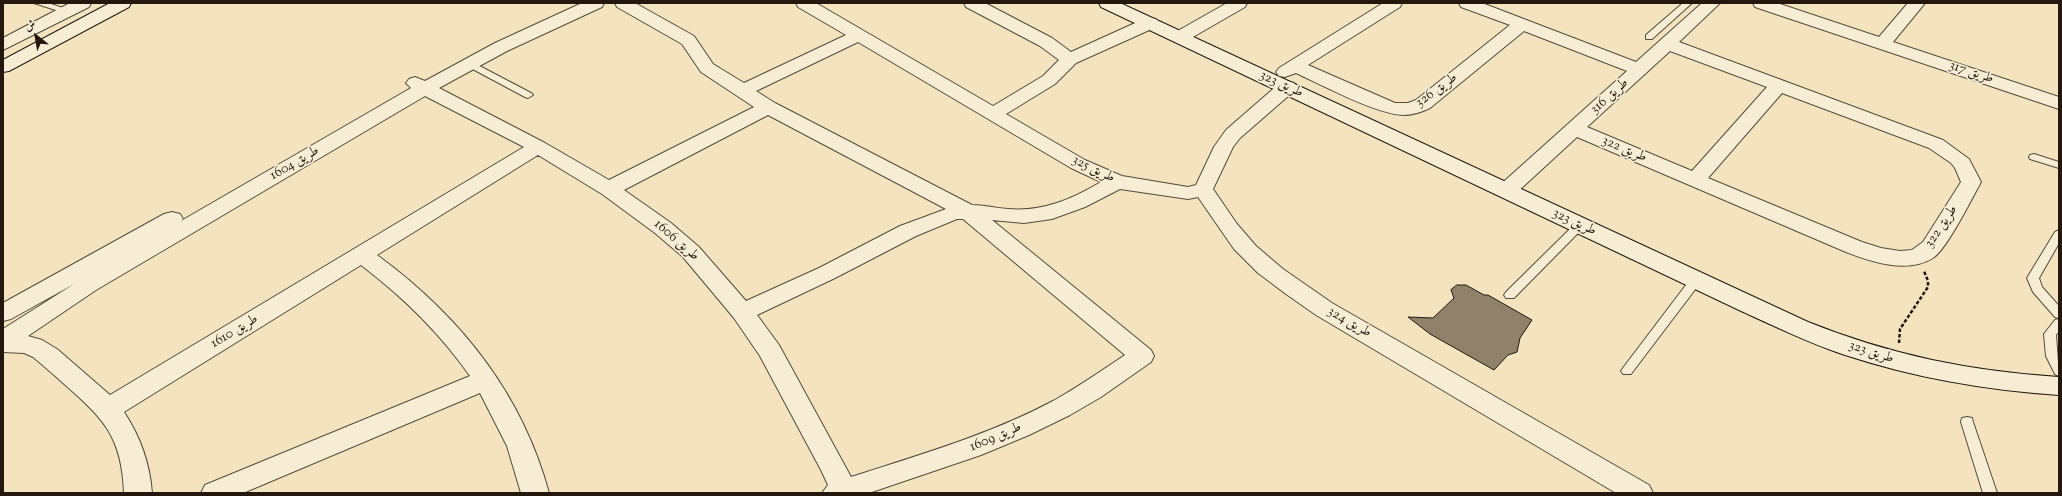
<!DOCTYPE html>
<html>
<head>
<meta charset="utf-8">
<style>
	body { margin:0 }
	#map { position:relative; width:2062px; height:496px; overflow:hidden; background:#f3e4bf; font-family:"Sorts Mill Goudy",Amiri,serif }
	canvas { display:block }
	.frame { position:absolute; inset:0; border:4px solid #25160e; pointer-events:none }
	.north { position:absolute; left:16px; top:16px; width:40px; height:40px; -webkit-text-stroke:3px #f7edd5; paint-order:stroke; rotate:329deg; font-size:11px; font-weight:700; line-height:16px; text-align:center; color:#25160e }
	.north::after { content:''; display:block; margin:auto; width:14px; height:18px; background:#25160e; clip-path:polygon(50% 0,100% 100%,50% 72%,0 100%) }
</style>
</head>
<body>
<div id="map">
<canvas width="2062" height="496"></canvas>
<div class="frame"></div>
<div class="north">ش</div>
</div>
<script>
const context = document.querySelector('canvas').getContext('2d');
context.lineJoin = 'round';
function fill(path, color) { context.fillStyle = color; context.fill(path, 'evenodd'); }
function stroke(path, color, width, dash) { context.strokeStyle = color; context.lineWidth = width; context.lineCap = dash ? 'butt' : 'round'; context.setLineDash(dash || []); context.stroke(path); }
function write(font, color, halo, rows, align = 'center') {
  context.font = font + ' "Sorts Mill Goudy",Amiri,serif'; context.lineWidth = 3.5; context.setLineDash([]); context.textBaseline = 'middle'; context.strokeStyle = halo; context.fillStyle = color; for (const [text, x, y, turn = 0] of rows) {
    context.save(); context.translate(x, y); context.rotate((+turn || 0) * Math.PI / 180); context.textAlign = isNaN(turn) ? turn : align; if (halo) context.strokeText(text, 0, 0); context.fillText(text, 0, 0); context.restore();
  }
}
const building = new Path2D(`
	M1457 285H1466L1484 295H1488L1532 320 1520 338 1517 352 1508 355 1494 370 1430 334 1408 317 1433 318 1454 298 1451 290Z`);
fill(building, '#90816a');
stroke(building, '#25160e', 1);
const lane = new Path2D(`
	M34 3H48L72 11 68 14Z
	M1683 3H1692L1652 39H1646V35Z
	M470 61 531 93 533 95 528 98 525 97 467 66 466 64Z
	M2034 154 2059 162V168L2030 159 2029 157 2030 155Z
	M1579 223 1583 224 1584 226 1583 228 1514 298H1506L1504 295 1506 292 1575 224Z
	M2059 230V243L2039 278 2042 287 2059 306V318L2055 317 2033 292 2027 278 2055 232Z
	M1696 276 1702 280 1700 283 1631 374H1623L1621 371 1623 368 1692 277Z
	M2059 319V331L2056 335 2059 376 2055 374 2046 356 2044 334 2055 320Z
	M1967 417 1972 418 1973 422 1997 493H1983L1961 422 1962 418Z`);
const street = new Path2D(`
	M70 3H91L89 7 3 50V38Z
	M582 3H604L602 7 507 51 439 88 545 143 609 180 754 107 701 72 682 44 617 7 615 3H635L694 36 713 64 744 83 846 35 798 7 796 3H816L993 106 1043 76 1059 60 1040 46 966 7 964 3H985L1052 38 1071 52 1144 19 1150 18 1156 19 1159 23 1156 27 1076 63 1055 84 1006 114 1085 160 1122 176 1188 187 1196 185 1214 147 1226 130 1280 83 1287 81 1294 83 1296 87 1294 91 1240 138 1233 147 1213 189 1237 224 1256 246 1283 269 1332 303 1649 485 1653 493H1616L1316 315 1286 294 1258 273 1234 249 1198 197 1188 199 1120 189 1085 207 1052 219 1024 223 992 220 1151 350 1154 356 1151 362 1101 397 1070 415 1029 435 981 455 869 493H822L828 485 821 470 760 356 734 318 683 257 655 233 602 194 538 155 377 255C459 315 522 393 549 493H521L507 446 480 393 243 493H201L205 485 470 376C439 332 403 297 361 265L124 412C140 436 150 464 152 493H124C122 436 103 418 63 383 53 374 43 365 33 357L24 353 3 352V329L74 284 11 319 3 321V303L164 214 172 212 180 214 183 219 181 221 411 88 406 83 409 79 415 77 425 81 495 43ZM858 42 1071 168 1101 182C1072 199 1043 212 1008 209 996 208 984 205 972 205L775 103 756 91ZM425 96 524 147 110 395 57 349 42 340 28 336 96 290ZM768 115 946 209 900 226 819 268 746 301 699 247 671 223 624 190ZM957 219H963L1125 355C1101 371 1078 387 1053 401 989 435 919 455 851 477L779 345 757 315 835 278 916 236Z
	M1227 3H1247L1245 7 1186 41 1180 42 1174 41 1171 37 1174 33Z
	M1383 3H1402L1400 7 1308 65 1395 103H1408L1416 100 1510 25 1461 7 1459 3H1482L1636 62 1702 3H1720L1679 42 1943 140 1969 159 1981 182C1972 198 1947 249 1933 258 1907 274 1872 262 1846 252L1577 137 1514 195 1507 196 1500 195 1497 190 1500 185 1627 71 1524 31 1430 108C1422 112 1412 115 1403 115 1376 114 1322 85 1296 73L1285 77 1279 76 1276 72 1279 68ZM1670 51 1767 87 1692 171 1587 127ZM1782 93 1929 148 1951 163 1955 168 1961 182 1923 242 1912 250 1900 251 1881 248 1862 242 1708 178Z
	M1753 3H1777L1879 37 1908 3H1925L1893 42 2059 97V109L1755 7Z`);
const secondary = new Path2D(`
	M110 3H131L129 7 9 71 3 72V60Z
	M1099 3H1120L1808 322C1890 355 1970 371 2059 377V395C1986 390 1915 378 1845 355 1809 343 1774 326 1739 310L1101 7Z`);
stroke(lane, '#584a3a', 2);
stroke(street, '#584a3a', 2);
stroke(secondary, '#25160e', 2);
stroke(new Path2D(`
	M1899 343 1900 329 1928 287V281L1924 271`), '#25160e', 2.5, [3.5, 2]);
fill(lane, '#f7edd5');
fill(street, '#f7edd5');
fill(secondary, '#f7edd5');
write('14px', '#25160e', '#f7edd5', [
	["طريق 317",1971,73,18],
	["طريق 323",1281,85,25],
	["طريق 326",1437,91,-36],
	["طريق 316",1610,97,-42],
	["طريق 322",1624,150,23],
	["طريق 1604",295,164,-30],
	["طريق 325",1093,170,26],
	["طريق 323",1574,223,25],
	["طريق 322",1942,227,-56],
	["طريق 1606",676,241,41],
	["طريق 324",1349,323,30],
	["طريق 1610",235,332,-31],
	["طريق 323",1871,353,18],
	["طريق 1609",996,438,-23]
]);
</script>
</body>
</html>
